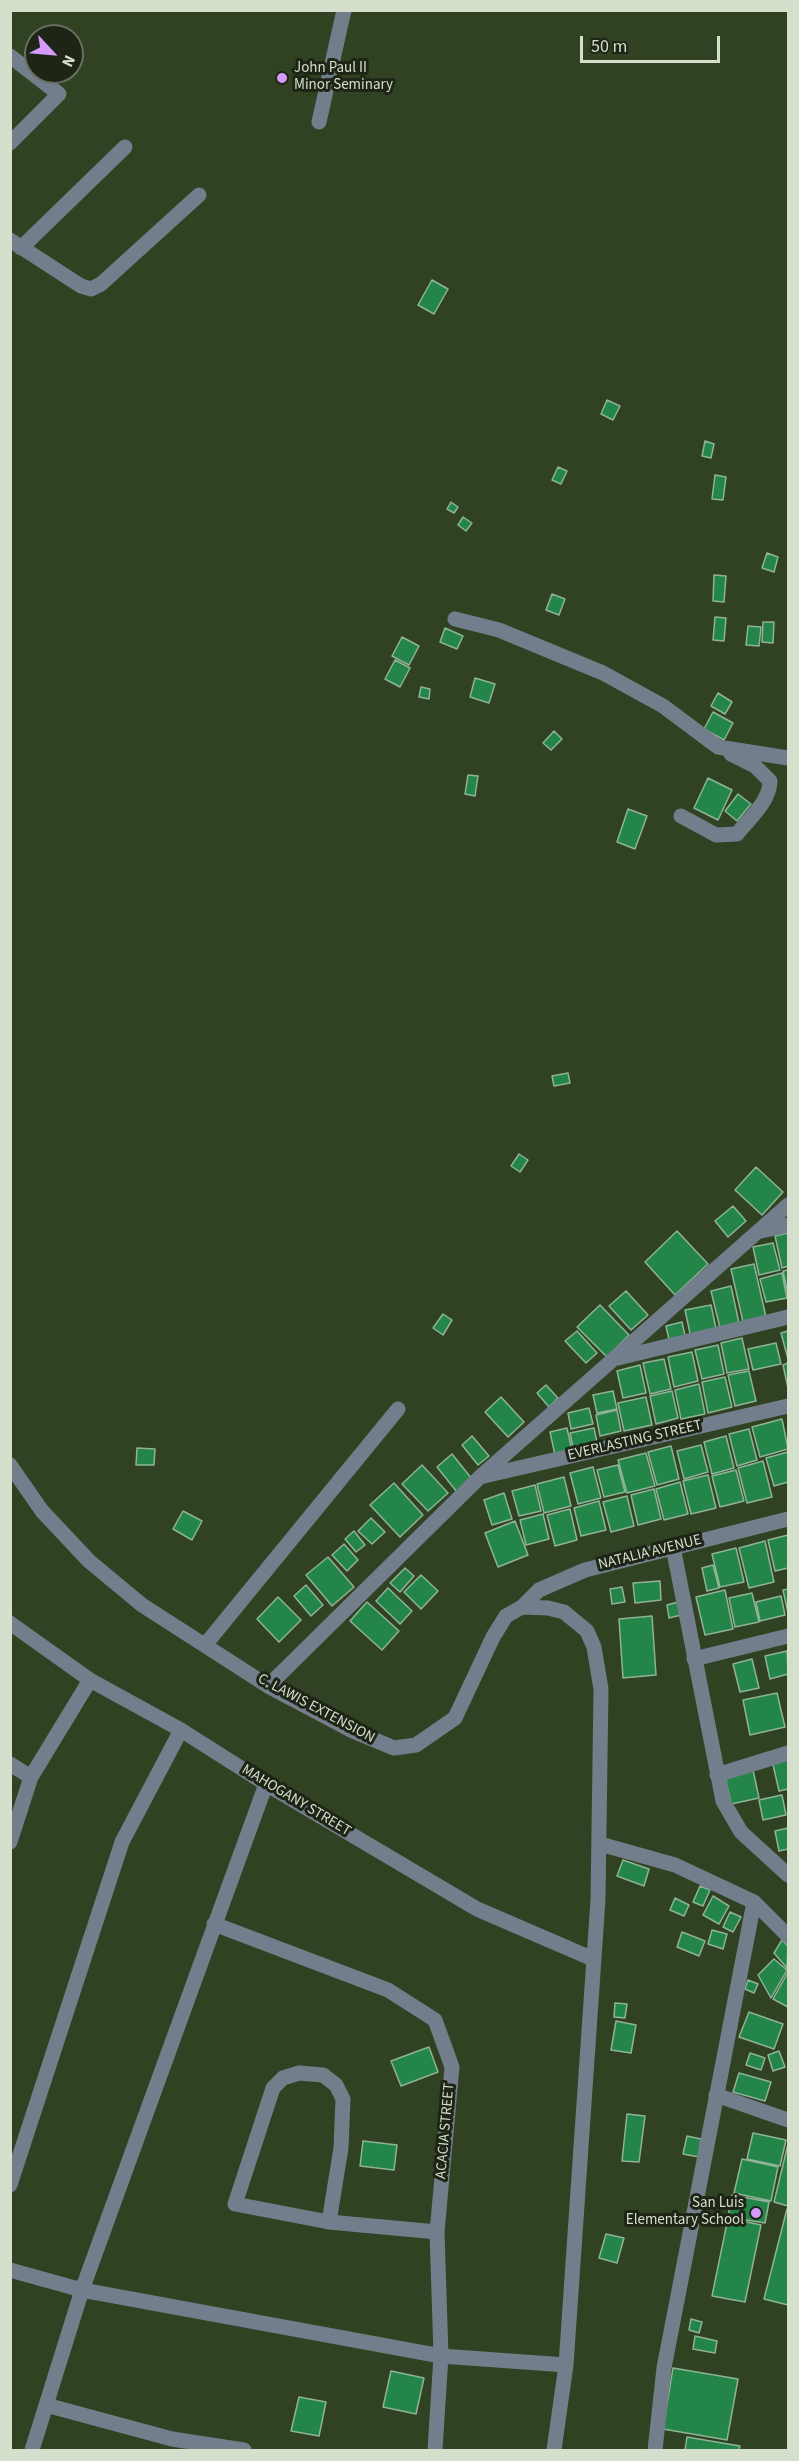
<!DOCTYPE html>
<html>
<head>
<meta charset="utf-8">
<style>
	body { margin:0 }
	#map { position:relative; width:799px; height:2461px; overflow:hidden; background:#304222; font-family:"Source Sans 3",sans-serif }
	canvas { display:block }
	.frame { position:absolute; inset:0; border:12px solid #d4dfcc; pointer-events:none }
	.north { position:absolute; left:24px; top:24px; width:60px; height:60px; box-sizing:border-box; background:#1e2517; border:2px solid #676f5f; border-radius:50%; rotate:116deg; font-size:16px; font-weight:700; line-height:24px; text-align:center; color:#d4dfcc }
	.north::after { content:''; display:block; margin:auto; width:21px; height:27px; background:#d69bfa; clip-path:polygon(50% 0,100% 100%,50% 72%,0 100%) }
	.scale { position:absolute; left:580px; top:36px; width:140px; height:27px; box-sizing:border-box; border:3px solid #d4dfcc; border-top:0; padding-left:8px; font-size:18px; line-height:21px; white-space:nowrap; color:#d4dfcc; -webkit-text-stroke:4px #1e2517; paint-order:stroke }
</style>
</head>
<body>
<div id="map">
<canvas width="799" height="2461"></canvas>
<div class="frame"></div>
<div class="north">N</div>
<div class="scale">50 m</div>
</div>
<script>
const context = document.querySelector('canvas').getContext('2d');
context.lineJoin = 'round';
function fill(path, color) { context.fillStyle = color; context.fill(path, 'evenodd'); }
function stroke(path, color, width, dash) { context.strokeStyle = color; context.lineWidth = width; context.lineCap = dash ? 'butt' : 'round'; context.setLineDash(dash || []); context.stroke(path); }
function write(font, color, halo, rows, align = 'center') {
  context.font = font + ' "Source Sans 3",sans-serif'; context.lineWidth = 6; context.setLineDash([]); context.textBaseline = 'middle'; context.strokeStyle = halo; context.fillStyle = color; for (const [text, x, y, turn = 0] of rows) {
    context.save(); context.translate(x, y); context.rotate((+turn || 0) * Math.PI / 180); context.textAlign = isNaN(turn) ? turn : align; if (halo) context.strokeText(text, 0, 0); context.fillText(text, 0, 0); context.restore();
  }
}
const building = new Path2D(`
	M432 280 448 289 434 314 418 305Z
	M607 400 620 406 613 420 601 414Z
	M705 441 714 444 711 458 702 456Z
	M558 467 567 471 561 484 552 480Z
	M715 475 726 477 723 500 712 499Z
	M451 502 458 507 454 513 447 509Z
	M463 517 472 523 466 531 458 525Z
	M767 553 778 557 774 572 762 568Z
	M714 575 726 576 724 602 713 601Z
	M552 594 565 599 559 615 546 610Z
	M715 617 726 618 724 641 713 640Z
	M763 622H774L773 643 762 642Z
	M748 626 761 627 759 646 746 645Z
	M445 628 463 636 457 649 440 642Z
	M402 637 419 646 409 665 392 656Z
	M395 660 410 668 400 687 385 679Z
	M475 678 495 684 489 703 470 697Z
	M421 687 430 689 429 699 419 697Z
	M718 693 732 702 725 714 711 706Z
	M713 712 733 723 724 740 704 729Z
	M554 731 562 739 551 750 543 743Z
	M468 775 478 776 475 796 465 794Z
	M708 778 732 790 718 820 694 808Z
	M738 794 751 804 737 821 725 811Z
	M628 809 647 816 635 849 617 842Z
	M568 1073 570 1083 554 1086 552 1076Z
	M519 1154 528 1160 520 1172 511 1166Z
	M756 1167 783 1192 762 1215 735 1190Z
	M733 1206 746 1221 728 1237 715 1221Z
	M677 1231 708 1264 675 1295 645 1262Z
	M788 1233V1266L782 1268 775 1236Z
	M773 1243 780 1270 759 1275 753 1247Z
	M754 1264 766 1317 743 1322 731 1269Z
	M788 1270V1294L783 1271Z
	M782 1273 787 1298 766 1302 760 1279Z
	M731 1286 739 1323 720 1328 711 1291Z
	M626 1291 648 1315 631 1330 609 1306Z
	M600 1305 629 1335 607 1357 577 1327Z
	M711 1305 717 1333 691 1338 685 1310Z
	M443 1314 452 1320 443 1335 433 1328Z
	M682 1322 686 1340 670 1344 666 1326Z
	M577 1331 597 1353 586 1363 565 1341Z
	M788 1331V1359L781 1333Z
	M742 1338 749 1369 727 1373 721 1343Z
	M776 1343 781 1364 753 1370 748 1349Z
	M718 1345 724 1374 702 1379 695 1350Z
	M692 1352 698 1381 674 1387 668 1357Z
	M664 1359 671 1389 650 1394 643 1363Z
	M788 1363V1388L783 1365Z
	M640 1365 646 1393 623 1398 617 1371Z
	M749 1371 756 1401 735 1406 728 1375Z
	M725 1377 732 1407 708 1413 702 1382Z
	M699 1384 705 1414 681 1419 675 1390Z
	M546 1385 558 1398 549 1407 537 1393Z
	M613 1391 617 1409 597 1413 593 1395Z
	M672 1391 678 1418 656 1424 650 1396Z
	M501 1397 524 1422 508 1437 485 1412Z
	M646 1397 652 1425 624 1431 618 1403Z
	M589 1408 593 1424 571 1429 568 1413Z
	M617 1410 621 1431 600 1436 596 1415Z
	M782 1419 788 1449 760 1457 752 1427Z
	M567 1428 572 1451 555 1455 550 1432Z
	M594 1428 598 1447 574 1452 570 1433Z
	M749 1429 757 1460 737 1466 729 1434Z
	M472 1436 489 1456 478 1465 462 1445Z
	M726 1436 734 1468 712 1474 704 1442Z
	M701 1445 708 1472 684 1479 677 1451Z
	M671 1446 679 1479 657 1485 648 1452Z
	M137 1448 155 1449 154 1465H136Z
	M788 1452V1482L774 1486 766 1458Z
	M646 1453 655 1486 627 1493 618 1460Z
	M452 1454 472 1479 457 1492 437 1467Z
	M763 1461 772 1497 747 1503 738 1468Z
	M422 1465 448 1493 428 1511 402 1484Z
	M618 1465 625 1492 604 1497 597 1470Z
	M593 1467 601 1498 578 1504 570 1473Z
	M736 1470 744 1501 720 1507 712 1476Z
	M708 1475 716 1508 691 1514 683 1481Z
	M564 1477 571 1506 544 1513 537 1484Z
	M680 1482 688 1514 664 1520 656 1489Z
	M394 1483 423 1515 400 1537 370 1505Z
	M535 1485 541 1511 519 1516 512 1491Z
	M654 1489 661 1519 638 1525 631 1495Z
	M504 1493 512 1519 492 1525 484 1500Z
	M627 1496 634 1526 611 1532 603 1502Z
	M599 1501 606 1530 581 1536 574 1508Z
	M570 1509 577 1540 555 1546 547 1515Z
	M183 1511 202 1521 192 1540 173 1529Z
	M543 1514 549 1539 526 1545 520 1520Z
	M371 1518 385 1532 372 1544 358 1531Z
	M515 1521 528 1555 498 1567 485 1533Z
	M354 1531 365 1545 356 1552 345 1539Z
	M788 1535V1568L775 1571 768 1540Z
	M765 1541 774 1582 749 1588 739 1548Z
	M344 1544 358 1560 347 1571 332 1555Z
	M736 1548 744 1582 720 1587 712 1554Z
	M328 1557 354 1587 332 1606 306 1575Z
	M713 1565 719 1588 707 1591 702 1568Z
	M405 1568 414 1576 400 1592 390 1583Z
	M421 1575 438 1591 421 1609 404 1592Z
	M660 1581 661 1600 635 1603 633 1583Z
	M306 1585 323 1605 311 1616 294 1596Z
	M622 1587 625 1602 612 1604 610 1589Z
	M388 1588 412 1611 400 1624 376 1601Z
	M788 1589V1613L783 1590Z
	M725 1590 733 1629 705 1635 696 1597Z
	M752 1593 759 1622 735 1627 729 1598Z
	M781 1596 785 1615 760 1621 756 1602Z
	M278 1597 301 1620 279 1642 257 1619Z
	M367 1602 399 1631 382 1650 350 1621Z
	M678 1602 681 1615 669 1618 667 1605Z
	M652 1616 656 1675 623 1678 619 1619Z
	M787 1651 788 1674 770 1679 765 1656Z
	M752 1659 759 1688 740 1692 733 1664Z
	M777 1693 785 1727 750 1735 743 1700Z
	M788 1756V1789L779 1791 772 1760Z
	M753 1770 759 1798 731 1804 725 1776Z
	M782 1795 786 1815 763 1820 759 1800Z
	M788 1828V1849L779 1851 775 1831Z
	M623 1860 649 1869 644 1886 617 1876Z
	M700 1886 710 1890 703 1906 693 1902Z
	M713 1896 729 1906 719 1924 703 1915Z
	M675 1898 689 1905 684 1916 670 1910Z
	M730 1912 741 1917 733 1932 723 1927Z
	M712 1930 727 1934 723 1949 708 1944Z
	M682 1932 705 1941 699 1956 677 1947Z
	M782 1940 788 1946 787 1968 774 1953Z
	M774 1959 787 1970 771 1998 758 1975Z
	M788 1972V2007L773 1999Z
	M748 1980 758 1984 754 1993 745 1989Z
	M615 2003 627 2004 625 2018 614 2017Z
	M749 2012 783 2024 774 2049 739 2037Z
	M616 2021 636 2025 631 2053 611 2050Z
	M429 2047 438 2072 401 2086 391 2061Z
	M779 2051 785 2067 773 2071 768 2055Z
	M750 2053 765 2058 761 2070 746 2065Z
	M739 2073 771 2082 765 2101 733 2092Z
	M627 2114 645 2116 639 2162 622 2161Z
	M753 2133 786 2140 780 2166 747 2159Z
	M687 2136 701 2139 699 2157 683 2154Z
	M363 2141 397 2145 394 2170 360 2166Z
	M788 2144V2206L774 2202Z
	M742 2159 778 2167 771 2201 734 2193Z
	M732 2195 769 2202 765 2223 728 2217Z
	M787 2209H788V2305L764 2299Z
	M728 2218 761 2225 745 2302 712 2296Z
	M606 2234 624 2238 617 2263 599 2258Z
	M691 2319 702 2322 699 2333 689 2330Z
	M695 2336 717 2341 715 2353 693 2349Z
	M673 2368 738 2379 727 2440 663 2429Z
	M391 2371 424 2378 416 2414 383 2407Z
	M299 2397 326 2402 319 2436 291 2431Z
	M687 2437 740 2446 739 2450H685Z`);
fill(building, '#248549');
stroke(building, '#8fb397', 1.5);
stroke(new Path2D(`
	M10 56 59 94 10 143
	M319 122 344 10
	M10 240 81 286 91 289 101 284 199 195
	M21 248 125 147
	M455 619 499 630 603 673 663 706 718 747 788 758
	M681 816 716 835 737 834C749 819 770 801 770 781L755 766 731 754
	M761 1231 788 1225
	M618 1358 788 1317
	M10 1465 42 1511 89 1561 142 1605 268 1686 353 1731 394 1748 416 1745 455 1718 493 1637 506 1616 522 1607 548 1608 564 1612 587 1631 594 1647 601 1689 598 1900 566 2365 554 2450
	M484 1476 788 1406
	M673 1547 723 1801 741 1832 788 1875
	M522 1607 539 1590 585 1570 788 1519
	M10 1623 90 1680 181 1730 266 1784 477 1909 593 1959
	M205 1645 398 1409
	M694 1659 788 1636
	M268 1686 481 1476 788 1205
	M10 1764 31 1777
	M717 1775 788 1753
	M10 1842 31 1777 90 1680
	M600 1844 675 1865 754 1902 788 1936
	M214 1924 388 1990 435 2020 452 2067 437 2232 441 2356 435 2450
	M716 2095 788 2120
	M10 2185 122 1842 181 1730
	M329 2222 341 2148 343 2099 336 2085 323 2075 299 2073 283 2078 273 2088 235 2204 329 2222 437 2232
	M10 2270 82 2290 441 2356 566 2365
	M46 2405 172 2439 244 2450
	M32 2450 82 2290 266 1784
	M655 2450 664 2368 754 1902`), '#727e8b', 15);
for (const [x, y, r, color] of [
	[282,78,6,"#d69bfa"],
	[756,2213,6,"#d69bfa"]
]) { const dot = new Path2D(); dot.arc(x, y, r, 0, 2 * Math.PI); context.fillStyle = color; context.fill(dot); stroke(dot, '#1e2517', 2); }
write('15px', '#d4dfcc', '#1e2517', [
	["John Paul II",294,69],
	["Minor Seminary",294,86],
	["San Luis",744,2204,"right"],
	["Elementary School",744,2221,"right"]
], 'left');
write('15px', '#d4dfcc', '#1e2517', [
	["EVERLASTING STREET",635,1441,-13],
	["NATALIA AVENUE",650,1553,-14],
	["C. LAWIS EXTENSION",316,1709,28],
	["MAHOGANY STREET",296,1801,31],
	["ACACIA STREET",446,2131,-85]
]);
</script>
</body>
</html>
